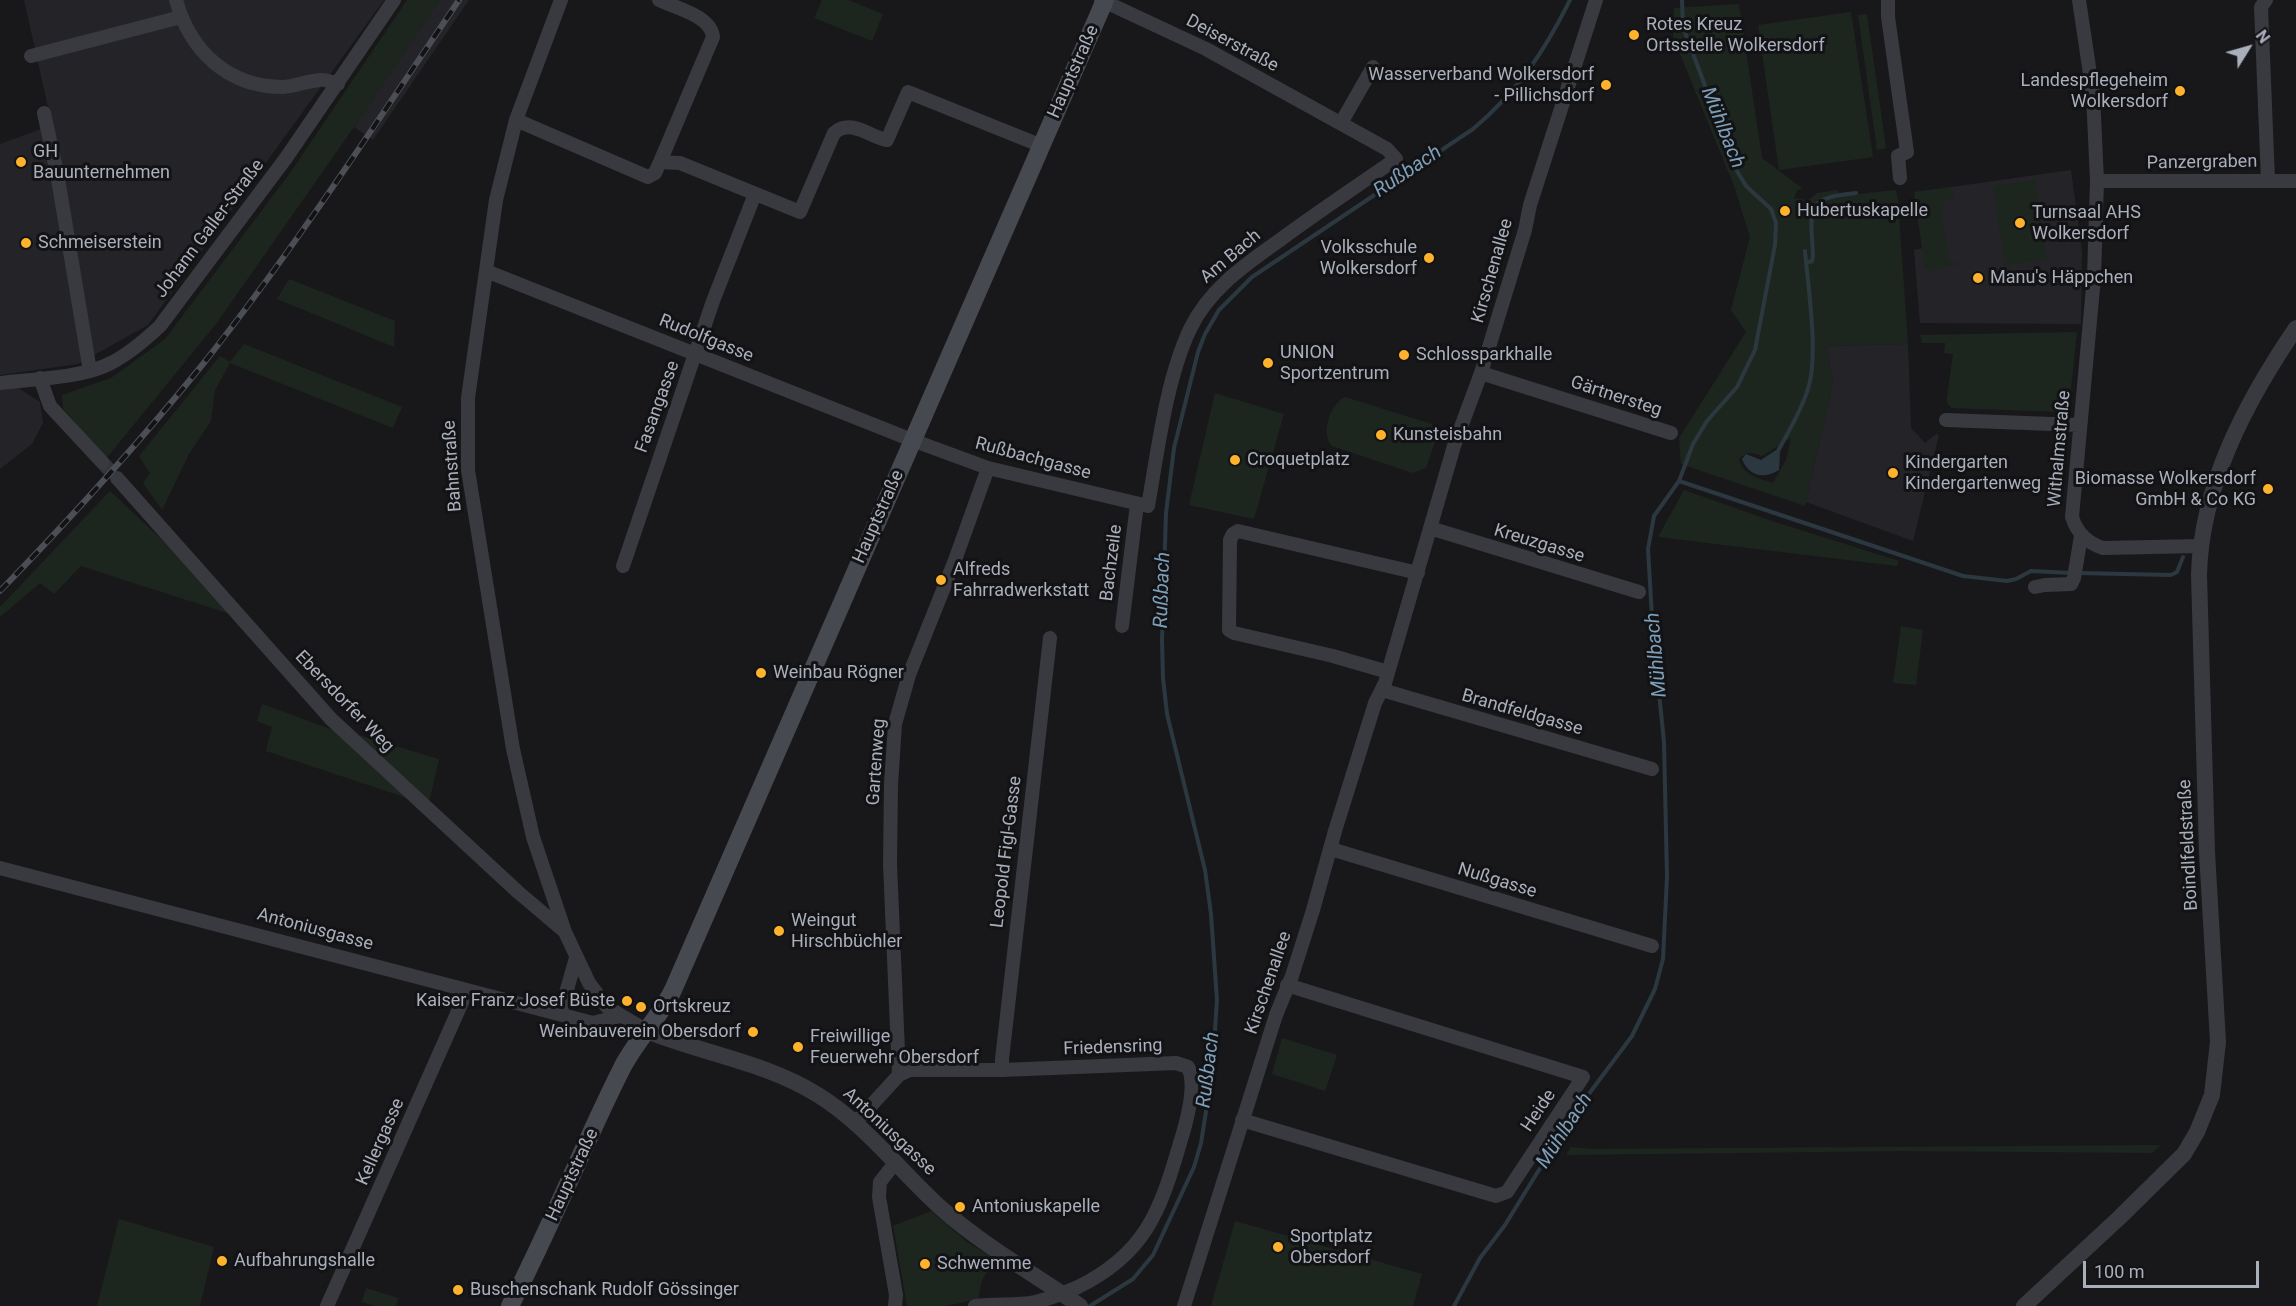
<!DOCTYPE html>
<html>
<head>
<meta charset="utf-8">
<style>
	body { margin:0 }
	#map { position:relative; width:2296px; height:1306px; overflow:hidden; background:#18181b; font-family:Roboto,sans-serif }
	canvas { display:block }
	.north { position:absolute; left:2218px; top:18px; width:60px; height:60px; -webkit-text-stroke:4px #131316; paint-order:stroke; rotate:53deg; font-size:16px; font-weight:700; line-height:24px; text-align:center; color:#a9afbb }
	.north::after { content:''; display:block; margin:auto; width:21px; height:27px; background:#a9afbb; clip-path:polygon(50% 0,100% 100%,50% 72%,0 100%) }
	.scale { position:absolute; left:2083px; top:1261px; width:176px; height:27px; box-sizing:border-box; border:3px solid #a9afbb; border-top:0; padding-left:8px; font-size:18px; line-height:21px; white-space:nowrap; color:#a9afbb; -webkit-text-stroke:4px #131316; paint-order:stroke }
</style>
</head>
<body>
<div id="map">
<canvas width="2296" height="1306"></canvas>
<div class="north">N</div>
<div class="scale">100 m</div>
</div>
<script>
const context = document.querySelector('canvas').getContext('2d');
context.lineJoin = 'round';
function fill(path, color) { context.fillStyle = color; context.fill(path, 'evenodd'); }
function stroke(path, color, width, dash) { context.strokeStyle = color; context.lineWidth = width; context.lineCap = dash ? 'butt' : 'round'; context.setLineDash(dash || []); context.stroke(path); }
function write(font, color, halo, rows, align = 'center') {
  context.font = font + ' Roboto,sans-serif'; context.lineWidth = 6; context.setLineDash([]); context.textBaseline = 'middle'; context.strokeStyle = halo; context.fillStyle = color; for (const [text, x, y, turn = 0] of rows) {
    context.save(); context.translate(x, y); context.rotate((+turn || 0) * Math.PI / 180); context.textAlign = isNaN(turn) ? turn : align; if (halo) context.strokeText(text, 0, 0); context.fillText(text, 0, 0); context.restore();
  }
}
fill(new Path2D(`
	M24 0H384L148 325 78 364 0 375V144L52 125Z
	M439 0H469L373 140 354 127Z
	M2071 170 2082 251 2081 324 1920 323 1914 250 1924 248 1916 192Z
	M1908 344 1911 428 1925 443 1936 434 1939 435 1913 541 1806 502 1833 382 1826 346Z
	M0 376 40 402 43 423 32 444 0 469Z`), '#242428');
fill(new Path2D(`
	M407 0H439L354 127 216 324 105 460 63 408 62 395 111 378 165 339 290 173Z
	M822 0H848L883 14 872 41 814 18Z
	M1739 4 1762 158 1803 189 1797 190 1794 198 1806 200V202L1817 193 1838 190 1839 196 1896 190 1898 201 1908 344 1826 346 1833 382 1805 506 1681 464 1679 438 1746 332 1731 310 1750 237 1734 186 1673 37 1674 8ZM1791 438 1786 460 1773 483C1758 478 1743 475 1739 459 1747 451 1752 452 1762 456Z
	M1851 12 1873 157 1779 170 1758 25Z
	M1867 14 1886 148 1877 150 1858 15Z
	M2035 180 2047 259 2005 266 1993 186Z
	M1952 187 1955 199 1940 201 1949 262H1957V265L1925 270 1914 192Z
	M289 279 395 321 394 347 277 299Z
	M2077 332 2069 407 2062 412 1951 408 1947 403V398L1953 354 1944 353 1945 343H1922L1920 335Z
	M244 344 402 407 393 428 230 363 215 390 211 421 189 454 162 510 143 483 150 473 139 456 220 356 230 362Z
	M1215 393 1284 414 1254 519 1189 505Z
	M1345 397 1432 424 1437 436 1426 468 1413 473 1332 446C1320 434 1330 404 1345 397Z
	M1684 490 1772 521 1899 561 1897 566 1658 537Z
	M110 491 179 556 233 615 81 566 54 594 40 583 0 617V607Z
	M1901 626 1923 630 1916 685 1893 683Z
	M262 704 336 731 410 799 266 751 272 727 257 721Z
	M358 735 439 759 429 803Z
	M1282 1038 1337 1055 1325 1091 1272 1074Z
	M2161 1145 2152 1153 1901 1151 1566 1155 1571 1147 1593 1149Z
	M931 1211 967 1242 995 1259 982 1280 978 1299 946 1306H907L893 1226Z
	M119 1219 214 1247 200 1306H97Z
	M1235 1221 1422 1274 1413 1306H1211Z
	M366 1288 398 1298 396 1306H375L362 1302Z`), '#1d261e');
fill(new Path2D(`
	M1776 450 1780 452 1779 470C1764 479 1749 477 1742 459L1746 454 1761 460Z`), '#2c3840');
stroke(new Path2D(`
	M1806 263 1812 261 1813 256C1811 209 1803 198 1856 193
	M1778 451C1789 431 1801 411 1808 389 1819 356 1808 287 1805 251
	M1679 481 1963 576 2007 581 2016 579 2031 571 2071 573
	M2078 573 2171 575 2177 572 2183 557
	M1090 1306 1133 1279 1153 1255 1194 1167 1201 1143 1212 1074 1217 1000 1211 914 1205 870 1167 714 1163 678 1162 639 1166 513 1174 448 1198 352 1205 334 1219 310 1252 277 1473 129C1518 91 1544 52 1570 0
	M1454 1306 1480 1258 1505 1225 1571 1118 1632 1036 1655 989 1663 959 1667 877 1664 742 1653 634 1648 549 1654 516 1679 481 1693 444 1707 421 1737 387 1755 350 1775 245 1776 223 1771 209 1746 186 1737 171 1683 27 1682 0`), '#2c3840', 4);
stroke(new Path2D(`
	M102 462 117 478`), '#35363b', 14, [14, 7]);
stroke(new Path2D(`
	M176 0C190 51 228 87 283 87 296 86 307 81 320 80 325 79 332 82 338 84
	M561 0 516 120 496 200 468 398V470L513 749 533 837 565 932 589 983 607 1007 647 1031
	M659 0C676 8 711 16 713 37L660 162
	M1888 0V17L1907 152 1898 156 1900 178
	M2079 0 2093 94 2097 181 2094 277 2072 517C2077 533 2087 543 2103 548L2200 546
	M2266 0 2261 7 2268 180
	M31 56 181 17
	M44 113 57 173 90 371
	M516 120 648 177 655 173 660 162 680 163 800 212 834 133C851 118 870 137 887 140L908 92 1042 146
	M1341 123 1373 67
	M2097 181H2296
	M486 271 912 440 988 468 1148 506C1158 450 1166 380 1190 329 1209 289 1245 265 1280 240 1318 212 1357 186 1396 159L1387 149 1206 49 1101 0
	M1481 373 1671 433
	M40 378 50 406 102 462
	M0 383C32 379 83 378 111 363 129 354 145 340 160 326L286 158 394 0
	M1946 420 2079 425
	M117 478 331 719 518 892 564 931
	M1430 528 1639 592
	M623 566 713 301 755 194
	M2035 587 2045 585 2071 584 2074 578 2081 536
	M1122 626 1137 504
	M1388 672 1333 656 1234 633 1229 630 1230 540 1233 534 1238 531 1418 573
	M1382 690 1652 769
	M1331 849 1652 946
	M0 868 593 1023 620 1016
	M560 1014 576 958
	M1002 1070V1059L1050 638
	M899 1075 890 864 891 785 895 724 909 675 955 560 988 468
	M1242 1120 1496 1196 1507 1192 1583 1077 1287 985
	M855 1123 899 1075 910 1070H1002L1176 1063 1188 1067C1197 1085 1186 1124 1180 1143 1160 1212 1145 1254 1078 1287 1064 1293 1050 1299 1035 1302 1016 1306 995 1303 975 1306
	M895 1163 880 1182 879 1197 896 1295 895 1306
	M327 1306 467 991
	M1184 1306 1276 1015 1292 976 1313 910 1335 831 1375 703 1385 683 1454 446 1481 373 1525 230 1530 205 1596 0`), '#393a40', 14);
stroke(new Path2D(`
	M647 1031C704 1054 765 1062 818 1095 865 1124 900 1171 942 1209 984 1246 1034 1274 1080 1306
	M2024 1306 2119 1218 2184 1154 2197 1132 2212 1095 2218 1042 2207 852 2199 575C2201 485 2247 400 2296 328`), '#393a40', 16);
stroke(new Path2D(`
	M510 1306C550 1229 582 1148 621 1070 635 1041 659 1019 673 990L1105 0`), '#464950', 18);
const rail = new Path2D(`
	M0 591C71 518 139 443 203 364 295 248 376 123 459 0`);
stroke(rail, '#4b4e55', 6);
stroke(rail, '#131316', 4, [11]);
for (const [x, y, r, color] of [
	[1634,35,6,"#ffb22c"],
	[1606,85,6,"#ffb22c"],
	[2180,91,6,"#ffb22c"],
	[21,162,6,"#ffb22c"],
	[1785,211,6,"#ffb22c"],
	[2020,223,6,"#ffb22c"],
	[26,243,6,"#ffb22c"],
	[1429,258,6,"#ffb22c"],
	[1978,278,6,"#ffb22c"],
	[1404,355,6,"#ffb22c"],
	[1268,363,6,"#ffb22c"],
	[1381,435,6,"#ffb22c"],
	[1235,460,6,"#ffb22c"],
	[1893,473,6,"#ffb22c"],
	[2268,489,6,"#ffb22c"],
	[941,580,6,"#ffb22c"],
	[761,673,6,"#ffb22c"],
	[779,931,6,"#ffb22c"],
	[627,1001,6,"#ffb22c"],
	[641,1007,6,"#ffb22c"],
	[753,1032,6,"#ffb22c"],
	[798,1047,6,"#ffb22c"],
	[960,1207,6,"#ffb22c"],
	[1278,1247,6,"#ffb22c"],
	[222,1261,6,"#ffb22c"],
	[925,1264,6,"#ffb22c"],
	[458,1290,6,"#ffb22c"]
]) { const dot = new Path2D(); dot.arc(x, y, r, 0, 2 * Math.PI); context.fillStyle = color; context.fill(dot); stroke(dot, '#131316', 2); }
write('18px', '#a9afbb', '#131316', [
	["Rotes Kreuz",1646,25],
	["Ortsstelle Wolkersdorf",1646,46],
	["Wasserverband Wolkersdorf",1594,75,"right"],
	["- Pillichsdorf",1594,96,"right"],
	["Landespflegeheim",2168,81,"right"],
	["Wolkersdorf",2168,102,"right"],
	["GH",33,152],
	["Bauunternehmen",33,173],
	["Hubertuskapelle",1797,211],
	["Turnsaal AHS",2032,213],
	["Wolkersdorf",2032,234],
	["Schmeiserstein",38,243],
	["Volksschule",1417,248,"right"],
	["Wolkersdorf",1417,269,"right"],
	["Manu's Häppchen",1990,278],
	["UNION",1280,353],
	["Sportzentrum",1280,374],
	["Schlossparkhalle",1416,355],
	["Kunsteisbahn",1393,435],
	["Croquetplatz",1247,460],
	["Kindergarten",1905,463],
	["Kindergartenweg",1905,484],
	["Biomasse Wolkersdorf",2256,479,"right"],
	["GmbH & Co KG",2256,500,"right"],
	["Alfreds",953,570],
	["Fahrradwerkstatt",953,591],
	["Weinbau Rögner",773,673],
	["Weingut",791,921],
	["Hirschbüchler",791,942],
	["Kaiser Franz Josef Büste",615,1001,"right"],
	["Ortskreuz",653,1007],
	["Weinbauverein Obersdorf",741,1032,"right"],
	["Freiwillige",810,1037],
	["Feuerwehr Obersdorf",810,1058],
	["Antoniuskapelle",972,1207],
	["Sportplatz",1290,1237],
	["Obersdorf",1290,1258],
	["Aufbahrungshalle",234,1261],
	["Schwemme",937,1264],
	["Buschenschank Rudolf Gössinger",470,1290]
], 'left');
write('18px', '#a9afbb', '#131316', [
	["Deiserstraße",1232,44,28],
	["Hauptstraße",1074,72,-66],
	["Panzergraben",2202,163,-1],
	["Johann Galler-Straße",210,229,-53],
	["Am Bach",1231,257,-40],
	["Kirschenallee",1493,271,-74],
	["Rudolfgasse",706,339,22],
	["Gärtnersteg",1616,397,18],
	["Fasangasse",658,407,-70],
	["Withalmstraße",2060,449,-85],
	["Rußbachgasse",1033,459,15],
	["Bahnstraße",453,466,-94],
	["Hauptstraße",879,517,-66],
	["Kreuzgasse",1539,544,17],
	["Bachzeile",1112,563,-83],
	["Ebersdorfer Weg",344,702,46],
	["Brandfeldgasse",1522,713,16],
	["Gartenweg",877,762,-86],
	["Boindlfeldstraße",2189,845,-93],
	["Leopold Figl-Gasse",1007,852,-83],
	["Nußgasse",1497,881,17],
	["Antoniusgasse",315,930,15],
	["Kirschenallee",1269,983,-71],
	["Friedensring",1113,1048,-2],
	["Heide",1539,1111,-56],
	["Antoniusgasse",889,1132,43],
	["Kellergasse",381,1142,-66],
	["Hauptstraße",573,1175,-65]
]);
write('italic 20px', '#7d9fb9', '#131316', [
	["Mühlbach",1722,128,68],
	["Rußbach",1408,172,-34],
	["Rußbach",1163,590,-88],
	["Mühlbach",1657,655,-95],
	["Rußbach",1209,1070,-83],
	["Mühlbach",1565,1131,-57]
]);
</script>
</body>
</html>
